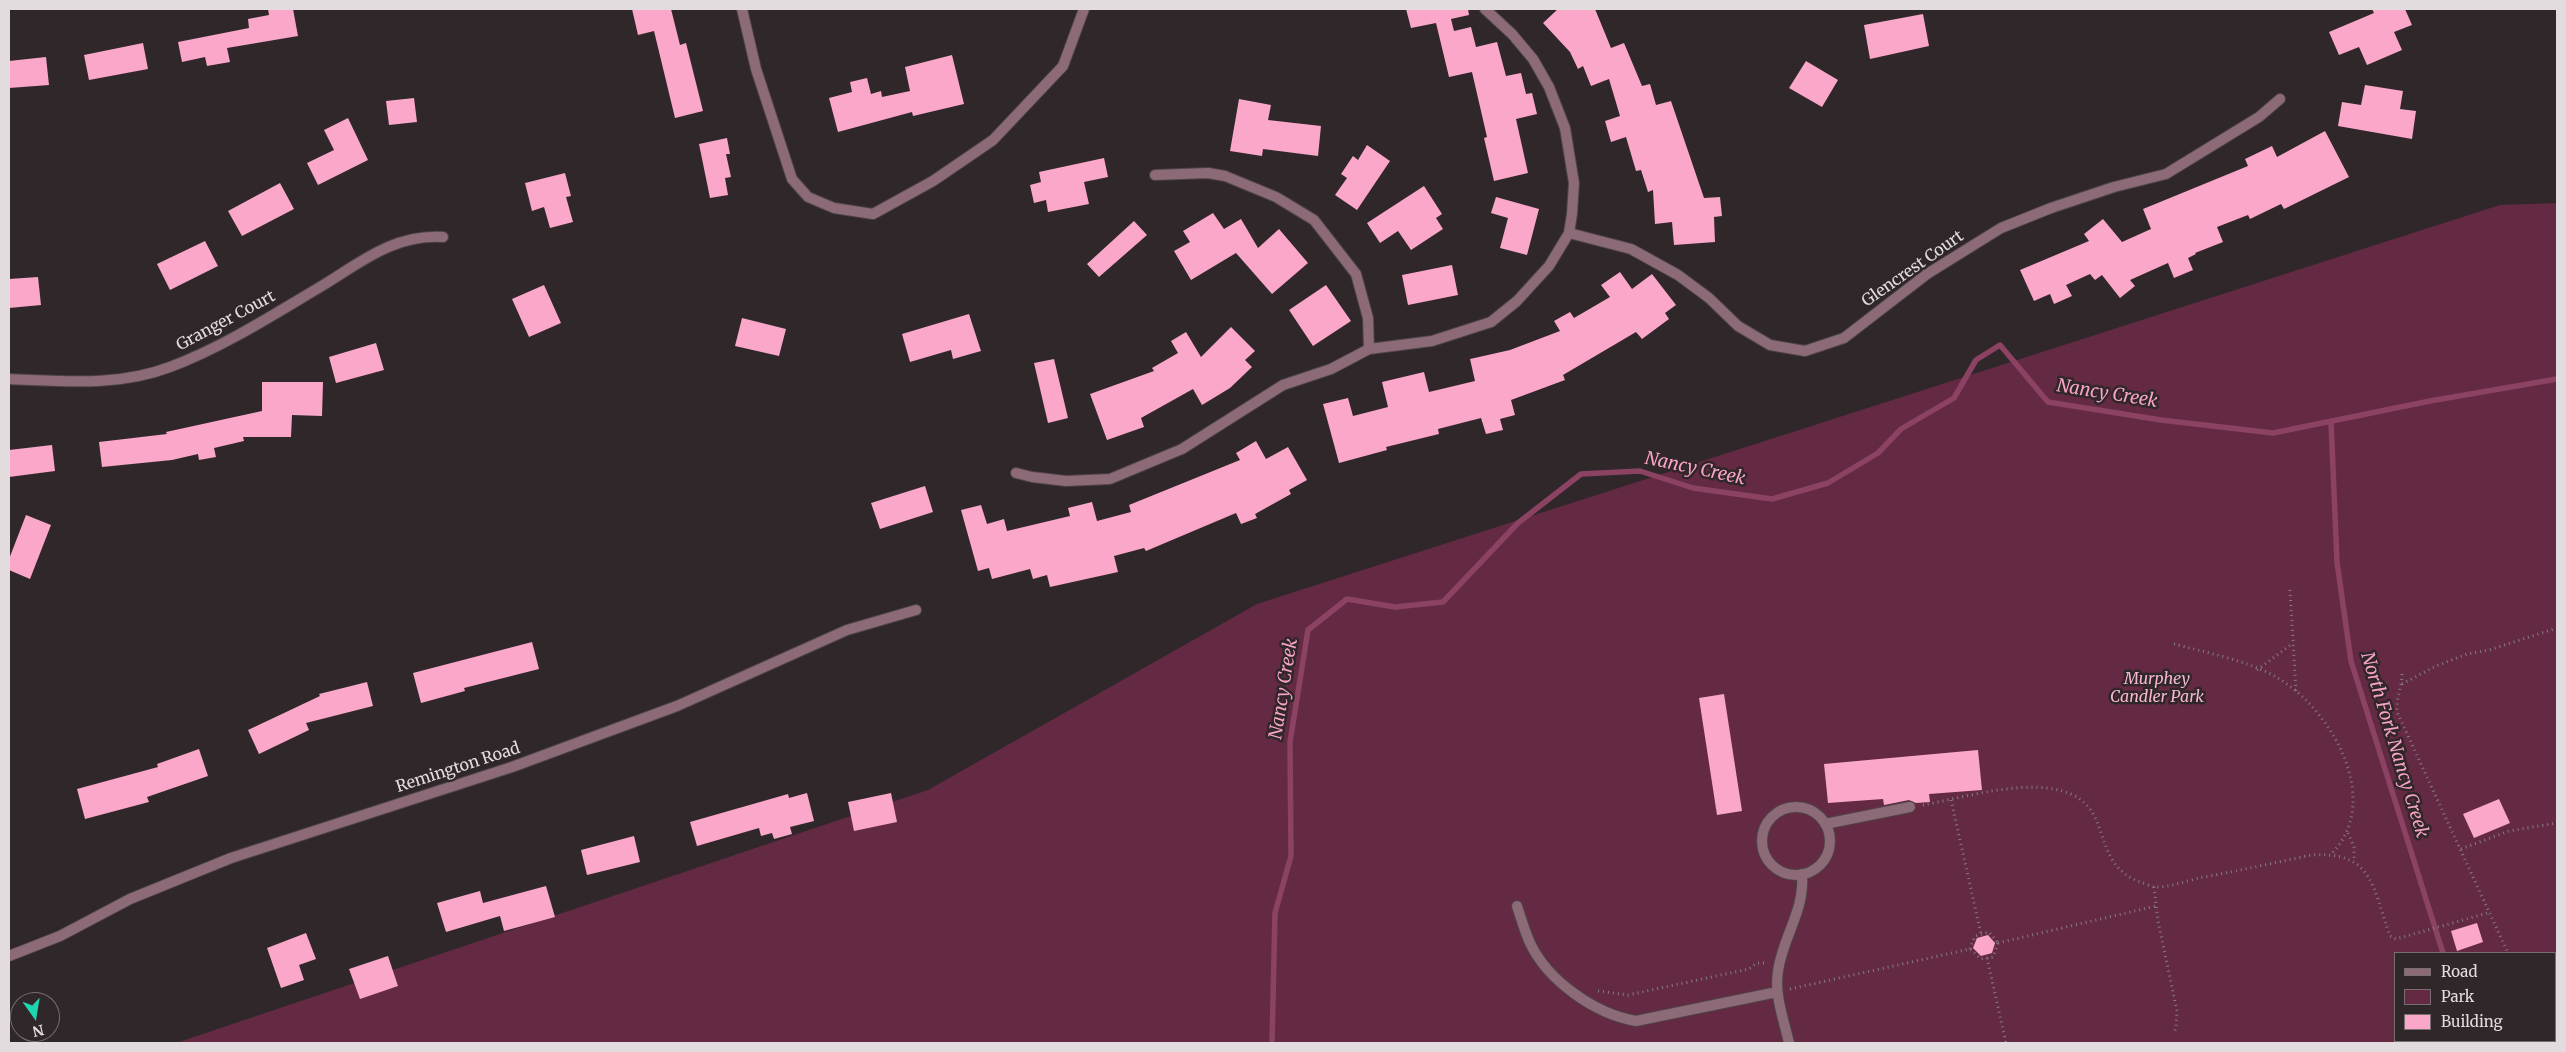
<!DOCTYPE html>
<html>
<head>
<meta charset="utf-8">
<style>
	body { margin:0 }
	#map { position:relative; width:2566px; height:1052px; overflow:hidden; background:#30272a; font-family:Merriweather,serif }
	canvas { display:block }
	.frame { position:absolute; inset:0; border:10px solid #e3dcdf; pointer-events:none }
	.legend { position:absolute; left:2394px; top:952px; width:162px; height:90px; box-sizing:border-box; background:#30272a; border:1px solid #786f72; margin:0; padding:6px 9px; list-style:none; font-size:15px; color:#e3dcdf }
	.legend li { display:flex; align-items:center; gap:10px; height:25px }
	.legend b { width:25px; border:1px solid #786f72 }
	.north { position:absolute; left:10px; top:992px; width:50px; height:50px; box-sizing:border-box; background:#30272a; border:1px solid #786f72; border-radius:50%; rotate:167deg; font-size:14px; font-weight:700; line-height:20px; text-align:center; color:#e3dcdf }
	.north::after { content:''; display:block; margin:auto; width:18px; height:22px; background:#1ed5b0; clip-path:polygon(50% 0,100% 100%,50% 72%,0 100%) }
</style>
</head>
<body>
<div id="map">
<canvas width="2566" height="1052"></canvas>
<div class="frame"></div>
<ul class="legend">
<li><b style="height:6px;background:#8c6a77"></b>Road</li>
<li><b style="height:14px;background:#642a44"></b>Park</li>
<li><b style="height:14px;background:#fba7c9"></b>Building</li>
</ul>
<div class="north">N</div>
</div>
<script>
const context = document.querySelector('canvas').getContext('2d');
context.lineJoin = 'round';
function fill(path, color) { context.fillStyle = color; context.fill(path, 'evenodd'); }
function stroke(path, color, width, dash) { context.strokeStyle = color; context.lineWidth = width; context.lineCap = dash ? 'butt' : 'round'; context.setLineDash(dash || []); context.stroke(path); }
function write(font, color, halo, rows, align = 'center') {
  context.font = font + ' Merriweather,serif'; context.lineWidth = 5; context.setLineDash([]); context.textBaseline = 'middle'; context.strokeStyle = halo; context.fillStyle = color; for (const [text, x, y, turn = 0] of rows) {
    context.save(); context.translate(x, y); context.rotate((+turn || 0) * Math.PI / 180); context.textAlign = isNaN(turn) ? turn : align; if (halo) context.strokeText(text, 0, 0); context.fillText(text, 0, 0); context.restore();
  }
}
fill(new Path2D(`
	M2557 203V1043H176L928 790 1257 604 2500 205ZM2395 953H2555V1041H2395Z`), '#642a44');
stroke(new Path2D(`
	M2331 421 2337 562 2351 661 2443 953
	M2470 1041V1043
	M1272 1043 1275 913 1291 856 1290 742 1308 630 1347 599 1395 607 1443 602 1518 523 1581 474 1640 471 1693 488 1772 499 1828 483 1878 453 1901 429 1954 398 1976 360 2000 345 2048 402 2161 420 2273 433 2430 401 2557 379`), '#8c4263', 5.5);
fill(new Path2D(`
	M268 9H293L298 36 227 48 230 62 207 66 205 57 182 62 178 42 249 28 248 19 269 15Z
	M632 9H671L680 45 686 43 703 111 675 118 654 31 638 35Z
	M1406 9H1468L1469 15 1451 19 1454 31 1471 27 1476 47 1497 42 1506 76 1521 73 1526 94 1532 93 1537 114 1516 119 1528 173 1494 181 1484 138 1487 137 1472 72 1449 77 1436 23 1411 28Z
	M1558 9H1595L1611 48 1624 43 1642 86 1650 84 1656 105 1671 101 1704 198 1720 197 1722 216 1714 217 1715 242 1674 245 1672 222 1655 224 1653 190 1648 192 1641 170 1636 171 1626 137 1611 142 1605 121 1620 116 1609 79 1591 86 1583 66 1578 69 1570 52 1543 23Z
	M2372 9H2405L2412 25 2394 32 2402 50 2367 65 2359 47 2339 55 2329 32 2374 13Z
	M1923 14 1929 46 1870 59 1864 25Z
	M143 43 148 69 89 80 84 55Z
	M952 55 964 104 913 116 912 112 838 132 829 98 852 92 850 82 867 78 871 94 881 91 882 97 910 91 905 67Z
	M46 57 49 85 9 88V61Z
	M1806 61 1838 80 1822 107 1789 88Z
	M2365 85 2403 91 2400 109 2416 111 2412 139 2338 126 2342 102 2361 105Z
	M414 98 417 122 389 125 386 101Z
	M1239 99 1271 105 1268 120 1321 126 1318 156 1263 149 1262 156 1230 151Z
	M348 118 368 160 318 185 307 163 334 150 324 130Z
	M2325 131 2349 177 2284 209 2281 204 2250 219 2248 215 2217 227 2223 242 2195 253 2196 254 2188 258 2193 270 2174 278 2168 263 2130 280 2135 286 2120 298 2102 275 2095 280 2090 274 2066 285 2072 296 2054 304 2050 294 2034 301 2020 270 2089 241 2084 234 2103 219 2122 242 2151 229 2143 209 2248 166 2245 159 2272 146 2277 157Z
	M727 138 730 154H726L731 177 725 178 728 195 710 198 699 144Z
	M1367 145 1390 161 1357 210 1335 195 1347 178 1341 174 1353 156 1358 160Z
	M1104 158 1108 177 1084 182 1089 204 1048 212 1046 200 1034 203 1030 185 1041 182 1039 172Z
	M565 173 571 196 566 197 573 222 550 228 544 207 532 211 525 183Z
	M280 183 294 209 242 236 228 211Z
	M1424 186 1442 214 1436 218 1443 229 1411 250 1398 231 1380 243 1367 223Z
	M1496 197 1539 209 1527 255 1500 248 1508 218 1491 213Z
	M1213 213 1224 229 1241 219 1258 248 1279 229 1308 263 1272 294 1236 253 1191 280 1174 251 1190 242 1183 231Z
	M1134 221 1147 235 1099 277 1087 264Z
	M205 241 218 266 170 290 157 264Z
	M1452 265 1458 295 1408 305 1402 275Z
	M1620 272 1632 289 1652 274 1676 305 1665 313 1669 319 1642 339 1636 332 1563 375 1565 380 1511 400 1515 415 1500 419 1503 430 1486 434 1481 418 1438 429 1439 434 1386 447 1387 450 1339 463 1323 404 1348 398 1353 416 1388 407 1382 382 1424 372 1429 392 1475 381 1470 359 1510 350 1560 331 1554 321 1570 312 1574 318 1610 297 1601 285Z
	M38 277 41 305 9 308V279Z
	M544 285 561 323 529 337 512 299Z
	M1326 285 1351 321 1313 346 1289 310Z
	M969 314 981 351 953 359 951 350 910 362 902 334Z
	M742 318 786 329 779 356 735 346Z
	M1231 327 1255 351 1245 360 1252 367 1230 388 1202 405 1193 389 1141 418 1144 427 1107 440 1090 394 1154 371 1152 368 1178 353 1171 341 1186 332 1201 357Z
	M376 343 384 370 336 383 329 357Z
	M1054 359 1068 418 1048 423 1034 363Z
	M262 382H323L322 416 292 415 291 437H243L244 441 214 448 216 457 199 460 198 454 172 460 102 467 99 442 167 434 166 432 262 411Z
	M1256 441 1266 459 1288 447 1307 480 1289 490 1291 494 1255 514 1257 518 1241 524 1236 513 1146 551 1144 548 1114 556 1118 572 1050 587 1047 575 1033 579 1030 569 992 579 989 568 978 571 961 510 981 505 987 524 1004 519 1007 531 1070 516 1068 508 1092 502 1097 521 1131 512 1129 505 1240 460 1236 453Z
	M52 445 55 471 9 477V450Z
	M925 486 933 512 880 529 871 503Z
	M26 515 51 525 30 579 9 570V559Z
	M532 642 539 669 464 688 465 691 421 703 413 673Z
	M367 682 373 706 306 723 309 730 259 754 248 730 320 696 319 694Z
	M1724 694 1742 811 1717 815 1699 698Z
	M199 749 208 776 147 797 149 802 85 819 77 789 158 767 157 764Z
	M1978 750 1982 790 1929 794 1930 802 1916 803 1909 800 1884 805 1883 799 1828 803 1824 764Z
	M807 793 814 821 790 827 792 834 774 839 772 833 761 836 759 828 697 846 690 822 788 794 789 798Z
	M891 793 897 822 854 831 848 802Z
	M2499 799 2510 823 2474 838 2463 814Z
	M634 836 640 862 587 875 581 850Z
	M546 886 555 917 504 931 500 916 446 932 437 903 480 891 483 903Z
	M2477 923 2483 942 2457 951 2451 931Z
	M306 933 316 959 299 965 304 980 281 988 267 948Z
	M1988 935 1995 943 1992 953 1981 956 1973 948 1977 938Z
	M388 956 398 986 360 999 349 969Z`), '#fba7c9');
const service = new Path2D(`
	M1762 841a34 34 0 1 1 68 0a34 34 0 1 1-68 0Z
	M1825 824 1910 807
	M1517 906C1521 918 1525 932 1530 943 1548 981 1595 1014 1636 1021L1777 992
	M1789 1043C1784 1020 1774 995 1778 971 1783 936 1805 911 1802 874`);
const minor = new Path2D(`
	M742 9 756 69 792 179 808 197 834 208 873 214 933 181 993 140 1063 66 1084 9
	M1155 175 1208 173 1225 176 1276 197 1314 220 1356 274 1368 318 1369 349
	M1569 233 1631 249 1678 275 1709 298 1738 326 1770 345 1805 351 1844 338 1927 274 2001 228 2051 208 2114 187 2166 174 2259 117 2280 99
	M9 379C64 381 117 387 170 367 221 348 273 315 320 287 360 263 393 234 443 237
	M1016 473 1032 477 1066 481 1110 479 1182 449 1283 385 1331 369 1369 349 1432 341 1491 322 1517 301 1549 266 1569 233 1572 214 1574 183 1565 128 1549 87 1533 59 1512 34 1485 9
	M9 956 60 936 130 899 231 858 512 767 677 706 847 630 916 610`);
stroke(service, '#4d4447', 12);
stroke(minor, '#4d4447', 12);
stroke(new Path2D(`
	M2290 590 2296 691
	M2174 644C2204 652 2249 661 2276 677 2330 707 2384 800 2332 853
	M2257 670 2293 643
	M2402 674C2402 687 2396 698 2397 712L2508 953
	M2402 684 2436 666 2467 654 2489 650 2557 628
	M1951 800 1981 934
	M1923 805C1966 797 2033 776 2073 795 2112 814 2092 864 2140 882 2144 883 2150 886 2154 887 2168 888 2186 881 2199 878 2237 871 2274 863 2311 855 2374 851 2372 887 2390 936L2396 939 2491 912
	M2348 833 2354 847V861
	M2461 849 2509 831 2557 823
	M2154 887 2158 921 2177 1011 2176 1028 2173 1034
	M1998 943 2156 906
	M1970 949 1975 936 1989 932 1998 943
	M1987 958 2006 1043
	M1790 989 1970 949 1981 959 1993 957 1998 943
	M1598 991 1628 995 1749 969 1757 963H1767
	M2555 1014 2557 1018
	M2526 1041 2527 1043`), '#847c7f', 3, [1, 4]);
stroke(service, '#8c6a77', 10);
stroke(minor, '#8c6a77', 10);
write('16px', '#e3dcdf', '#30272a', [
	["Glencrest Court",1913,269,-35],
	["Granger Court",226,321,-28],
	["Remington Road",458,768,-18]
]);
write('italic 16px', '#f7b6cf', '#30272a', [
	["Murphey",2157,679],
	["Candler Park",2157,697]
]);
write('italic 18px', '#f8a3c5', '#30272a', [
	["Nancy Creek",2107,394,9],
	["Nancy Creek",1695,469,12],
	["Nancy Creek",1284,689,-81],
	["North Fork Nancy Creek",2394,745,73]
]);
</script>
</body>
</html>
